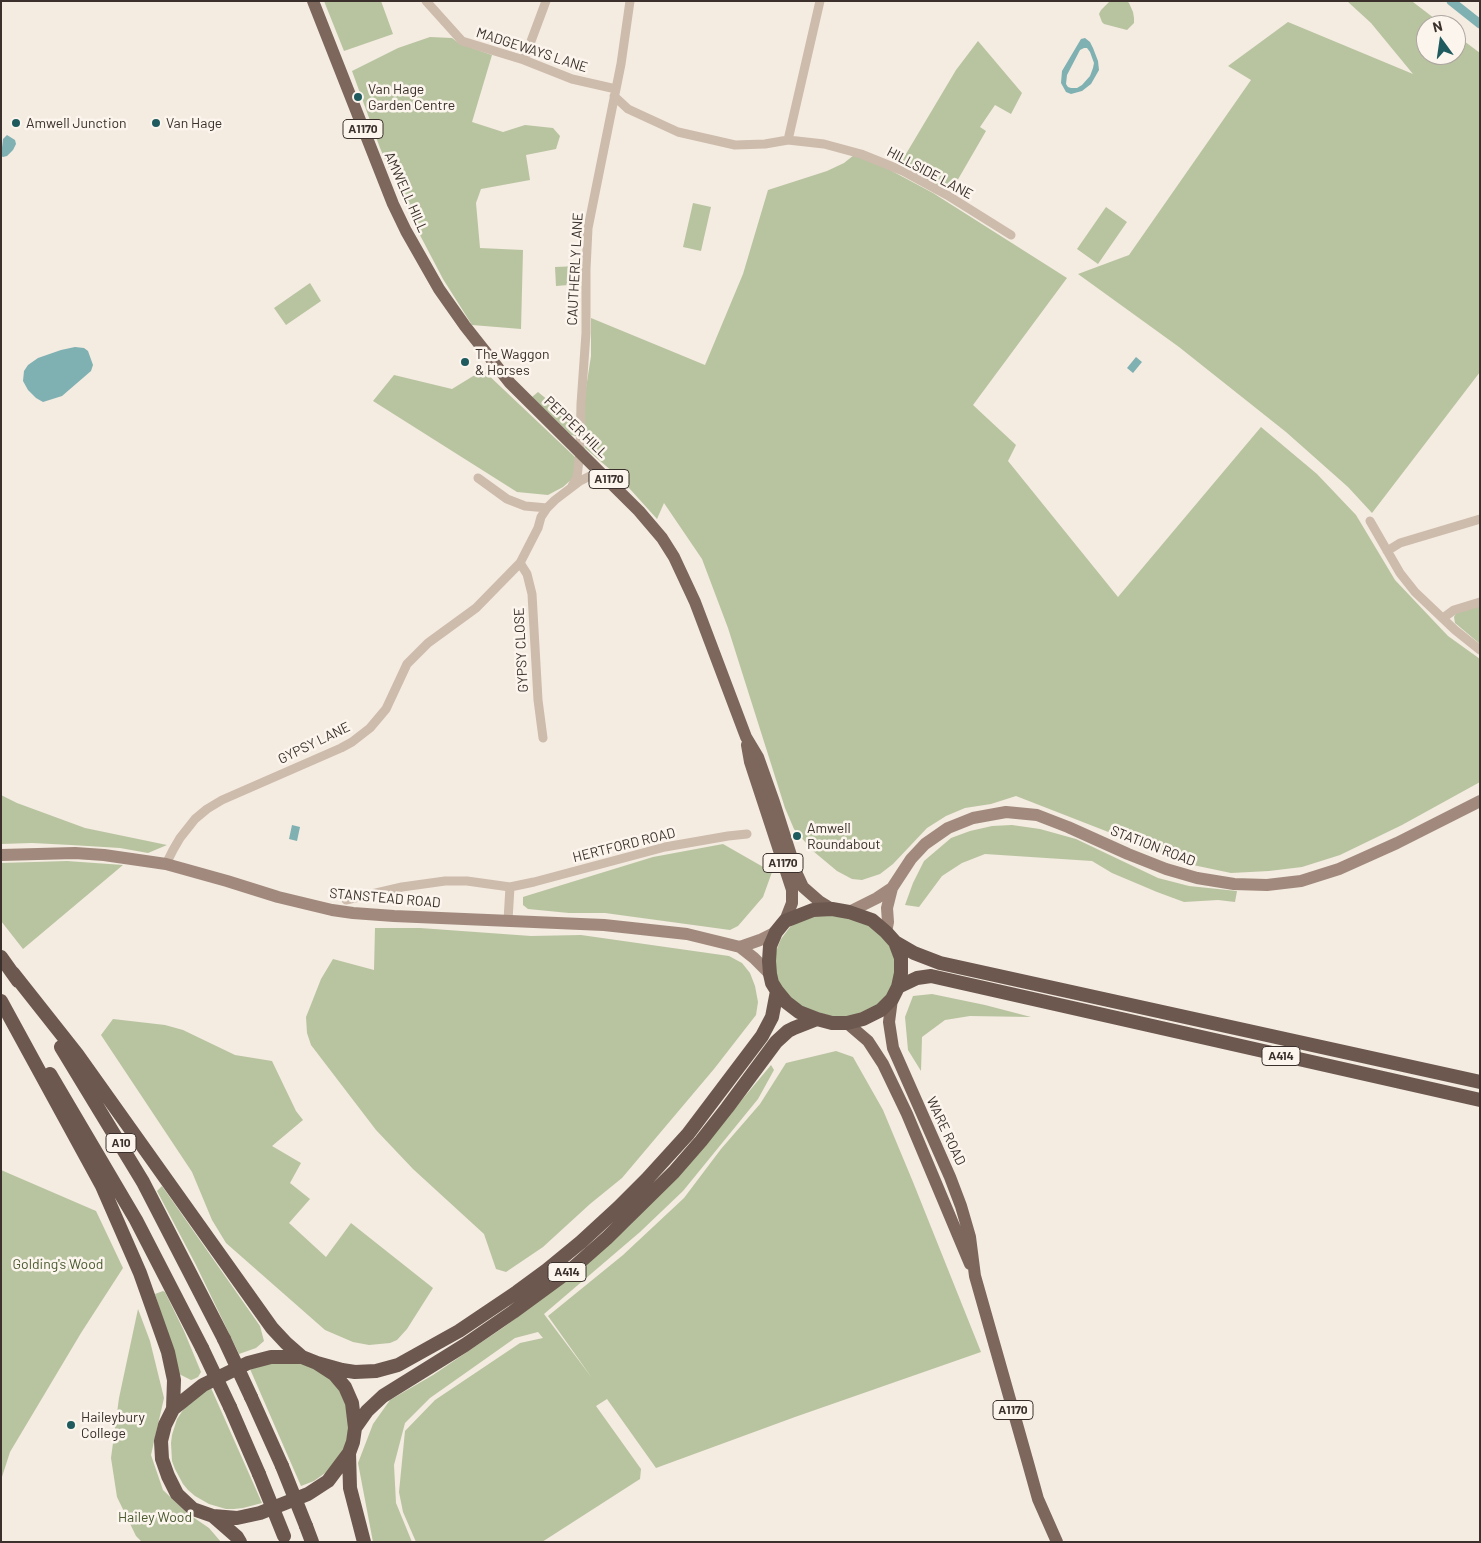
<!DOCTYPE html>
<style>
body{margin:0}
#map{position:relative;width:1481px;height:1543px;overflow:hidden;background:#f4ebe1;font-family:Barlow,sans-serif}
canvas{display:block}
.frame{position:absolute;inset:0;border:2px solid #3b302b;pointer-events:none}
.north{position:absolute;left:1416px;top:15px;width:50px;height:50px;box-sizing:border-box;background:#fbf5ee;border:1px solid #aea6a0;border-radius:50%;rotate:346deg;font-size:14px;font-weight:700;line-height:20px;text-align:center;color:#3b302b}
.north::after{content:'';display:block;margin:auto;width:18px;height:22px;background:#1f5a5e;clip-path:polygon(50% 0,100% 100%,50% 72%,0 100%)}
</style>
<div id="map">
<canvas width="1481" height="1543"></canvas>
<div class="frame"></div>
<div class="north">N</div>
</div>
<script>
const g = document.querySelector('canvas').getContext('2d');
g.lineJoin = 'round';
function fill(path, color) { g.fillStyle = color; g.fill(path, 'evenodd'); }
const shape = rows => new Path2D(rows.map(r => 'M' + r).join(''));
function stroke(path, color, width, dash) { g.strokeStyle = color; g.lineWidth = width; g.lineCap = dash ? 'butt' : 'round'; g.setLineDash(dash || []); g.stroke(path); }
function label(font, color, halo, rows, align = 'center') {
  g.font = font + ' Barlow,sans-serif'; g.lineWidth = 5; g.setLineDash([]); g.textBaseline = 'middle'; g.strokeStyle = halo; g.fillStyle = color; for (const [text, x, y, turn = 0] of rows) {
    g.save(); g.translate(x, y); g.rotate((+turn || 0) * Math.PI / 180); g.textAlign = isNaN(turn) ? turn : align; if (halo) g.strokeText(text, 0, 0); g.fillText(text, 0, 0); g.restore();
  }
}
const green = shape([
 [324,1,381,1,393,34,344,51],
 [1110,1,1127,1,1129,3,1133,12,1134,18,1134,23,1127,30,1104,24,1102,22,1099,14,1101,10],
 [1347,1,1413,2,1443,25,1426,25,1426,55,1456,55,1456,35,1480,53,1480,372,1372,513,1348,487,1286,432,1179,347,1078,274,1129,255,1251,80,1228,66,1288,22,1413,74,1371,23],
 [430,37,452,38,460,44,492,55,472,122,503,132,525,125,553,128,560,136,556,149,526,155,530,180,481,189,476,203,480,248,523,250,521,329,472,325,443,279,411,218,380,148,352,71,398,48],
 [978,41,1022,93,1011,114,995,105,980,127,986,131,953,188,939,188,900,164,956,70],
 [854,155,875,162,933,193,1067,278,973,405,1016,445,1008,461,1118,597,1261,427,1317,474,1356,515,1395,580,1448,636,1480,659,1480,782,1402,825,1340,855,1302,867,1269,871,1231,873,1193,865,1016,796,991,804,965,808,946,816,927,828,893,864,880,874,862,880,852,879,837,871,813,851,794,829,785,808,728,628,702,559,664,503,657,519,620,478,585,448,583,426,584,401,591,356,591,318,705,365,743,274,768,190,827,171,844,163],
 [693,203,711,207,701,251,683,247],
 [1106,207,1127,222,1098,264,1077,249],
 [580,266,581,284,556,286,555,267],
 [310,283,321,301,286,325,274,308],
 [483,370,576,458,573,478,563,487,548,495,517,492,373,401,394,375,452,389],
 [538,392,576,423,576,436,571,435,532,397],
 [1480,605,1480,644,1455,623,1454,617,1456,613],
 [1,795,17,803,85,828,167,845,148,853,120,848,71,845,32,843,1,844],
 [1012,825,1040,829,1076,839,1158,878,1189,886,1237,891,1235,902,1218,900,1184,902,1157,892,1112,873,1092,861,985,854,962,863,942,876,919,907,905,905,913,883,924,861,951,838,970,831,992,826],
 [723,844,772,872,763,897,738,926,730,930,605,913,569,913,528,909,523,905,523,897,526,896,653,857],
 [67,861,123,865,23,949,1,921,1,863],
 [817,915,844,917,869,924,887,940,893,954,895,962,894,978,889,993,879,1006,850,1019,842,1019,802,1008,789,999,776,978,775,954,778,946,781,939,790,927,796,923],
 [375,928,420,928,531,936,581,935,729,956,742,963,750,973,755,986,758,1002,756,1015,714,1069,622,1178,590,1204,543,1247,506,1272,496,1269,484,1234,413,1169,376,1130,311,1045,307,1033,306,1017,310,1007,321,979,333,959,374,970],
 [932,994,985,1005,1031,1017,970,1016,945,1020,922,1037,921,1071,908,1050,905,1017,913,996],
 [113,1019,165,1025,183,1030,235,1055,272,1061,296,1111,303,1120,272,1146,301,1163,290,1183,310,1199,289,1223,326,1257,351,1223,433,1288,407,1329,397,1340,390,1343,369,1345,353,1342,325,1330,226,1243,212,1220,192,1172,101,1035],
 [836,1051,853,1057,883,1110,913,1182,981,1352,795,1417,656,1468,607,1399,596,1406,641,1469,640,1479,542,1542,416,1542,403,1512,399,1492,405,1431,435,1400,520,1343,543,1338,538,1332,515,1338,430,1398,405,1423,394,1465,396,1503,412,1542,373,1542,358,1463,373,1424,390,1400,433,1375,504,1327,576,1273,628,1227,700,1150,771,1065,774,1070,758,1099,683,1191,640,1232,544,1314,592,1378,548,1316,623,1255,684,1198,721,1149,760,1104,786,1063],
 [1,1170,96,1211,123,1268,81,1333,10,1452,1,1480],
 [162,1186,260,1326,264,1341,256,1348,239,1354,196,1265,157,1191],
 [163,1291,165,1292,184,1331,201,1372,198,1377,194,1379,191,1380,179,1374,155,1294],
 [138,1309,150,1341,164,1398,151,1455,163,1490,187,1513,209,1528,221,1542,142,1542,136,1536,117,1497,111,1458,119,1398],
 [305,1363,328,1377,339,1390,346,1406,349,1424,347,1441,344,1450,328,1471,314,1481,301,1486,250,1369,262,1364],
 [211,1388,262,1503,243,1508,234,1509,226,1509,209,1504,195,1496,188,1490,183,1484,175,1469,172,1461,171,1443,172,1435,177,1419,187,1404,200,1393]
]);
const water = shape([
 [1085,38,1090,42,1093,48,1098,61,1099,70,1091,84,1082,91,1071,94,1066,92,1061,83,1062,71,1078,44,1081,39],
 [1084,48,1087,48,1090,52,1094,63,1093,68,1090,76,1082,85,1077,88,1071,88,1068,87,1066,84,1067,75,1080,50],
 [7,135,15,140,16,144,13,150,7,156,3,157,1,156,3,139],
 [75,347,84,348,88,351,93,365,91,371,62,396,43,402,36,398,28,390,23,381,24,371,28,365,38,358,61,350],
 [1136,357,1142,362,1133,373,1127,368],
 [292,825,300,827,297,841,289,839]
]);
const canal = shape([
 [1451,1,1480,24]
]);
const minor = shape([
 [426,1,462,41,524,60,572,79,616,89],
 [524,60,546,1],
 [614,96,628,109,678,132,735,145,765,144,788,140,824,144,861,154,903,171,947,195,1011,235],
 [788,140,820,1],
 [478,478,507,499,525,506,547,508],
 [572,486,577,477,580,452,581,404,586,333,586,269,588,228,621,64,630,1],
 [1370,521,1400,573,1415,592,1455,630,1480,650],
 [1387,551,1400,543,1480,519],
 [520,563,527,574,532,594,538,700,543,738],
 [1443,618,1454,610,1480,602],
 [166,864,173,850,180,838,195,819,207,809,222,800,341,748,352,742,370,728,386,709,407,664,428,643,476,608,520,563,538,528,541,517,547,508,555,500,580,481,600,471],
 [346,900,402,887,445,881,467,881,510,887,534,882,665,847,728,836,747,834],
 [508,920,510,887]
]);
const secondary = shape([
 [1,855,75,853,104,855,166,864,227,881,278,897,332,910,353,913,394,916,604,925,687,934,740,947,754,958,770,974],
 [849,912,877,898,892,888],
 [886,932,888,922,887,908,892,888,911,859,925,844,948,828,973,818,1006,812,1037,815,1068,827,1128,854,1166,869,1197,878,1234,884,1267,885,1301,881,1339,869,1397,843,1480,801],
 [740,947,760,940,776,932]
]);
const primary = shape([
 [313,1,393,204,406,231,439,289,465,326,510,383,639,511,662,538,674,557,695,602,746,737,758,757,774,802,797,874,803,887,819,901,832,909],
 [747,745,750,762,792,890,792,903,785,921],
 [892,999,889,1022,893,1048,950,1177,961,1206,970,1237,975,1276,1028,1463,1038,1499,1057,1542],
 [847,1023,868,1041,883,1064,907,1114,970,1264]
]);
const trunk = shape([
 [832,909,849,912,872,920,886,932,895,942,901,958,901,973,898,987,892,999,881,1010,863,1019,847,1023,832,1023,817,1019,799,1012,786,1002,777,991,772,983,770,974,769,961,770,946,776,932,785,921,813,910,832,909],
 [895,942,914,953,940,963,1480,1082],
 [1,957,18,981],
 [13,973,77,1054,272,1328,286,1343,302,1357],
 [898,987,917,978,931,976,1480,1100],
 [1,1001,102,1186,140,1273,168,1352,174,1380,173,1409],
 [61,1047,143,1182,224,1339],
 [50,1074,136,1220,202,1348],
 [271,1357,302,1357,317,1363,334,1374,345,1387,352,1403,355,1428,353,1442,349,1453,328,1481,308,1494,260,1513,237,1518,213,1516,193,1509,177,1494,168,1476,162,1459,161,1441,165,1425,173,1409,203,1385,248,1363,271,1357],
 [317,1363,342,1370,355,1372,376,1371,398,1365,459,1331,517,1292,547,1270,581,1242,618,1208,647,1179,688,1134,762,1036,772,1017,777,991],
 [251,1397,282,1466],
 [230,1407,259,1474],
 [355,1428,367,1411,383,1396,465,1345,513,1312,573,1268,607,1238,674,1172,701,1141,727,1108,776,1042,788,1031,794,1028,817,1019],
 [349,1453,350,1488,364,1542],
 [213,1516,237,1537,240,1542],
 [306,1526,312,1542]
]);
const trunkBridge = shape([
 [224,1339,251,1397],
 [202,1348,230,1407],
 [282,1466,306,1526],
 [259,1474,284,1536]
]);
const markers = [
 [358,97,5,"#1f5a5e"],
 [16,123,5,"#1f5a5e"],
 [156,123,5,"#1f5a5e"],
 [465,362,5,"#1f5a5e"],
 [797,836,5,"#1f5a5e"],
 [71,1425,5,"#1f5a5e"]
];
const shields = [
 [363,129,40],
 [609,479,40],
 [783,863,40],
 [1281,1056,38],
 [121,1143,30],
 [567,1272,38],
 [1013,1410,40]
];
const shieldNames = [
 ["A1170",363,129],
 ["A1170",609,479],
 ["A1170",783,863],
 ["A414",1281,1056],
 ["A10",121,1143],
 ["A414",567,1272],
 ["A1170",1013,1410]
];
const streetNames = [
 ["MADGEWAYS LANE",532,50,18],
 ["HILLSIDE LANE",930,173,28],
 ["AMWELL HILL",406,192,66],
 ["CAUTHERLY LANE",575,269,-87],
 ["PEPPER HILL",576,427,44],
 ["GYPSY CLOSE",521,650,-93],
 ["GYPSY LANE",314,743,-26],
 ["HERTFORD ROAD",624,845,-14],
 ["STATION ROAD",1153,846,21],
 ["STANSTEAD ROAD",385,898,5],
 ["WARE ROAD",946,1131,65]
];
const poiNames = [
 ["Van Hage",368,89],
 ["Garden Centre",368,105],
 ["Amwell Junction",26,123],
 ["Van Hage",166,123],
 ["The Waggon",475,354],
 ["& Horses",475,370],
 ["Amwell",807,828],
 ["Roundabout",807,844],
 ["Haileybury",81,1417],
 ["College",81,1433]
];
const parkNames = [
 ["Golding's Wood",58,1264],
 ["Hailey Wood",155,1517]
];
fill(green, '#b8c4a0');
fill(water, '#7fb0b2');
stroke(canal, '#7fb0b2', 9);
stroke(minor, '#cdbbac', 9);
stroke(secondary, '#a18a7d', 12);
stroke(primary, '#7d675c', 12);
stroke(trunk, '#6c584f', 14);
stroke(trunkBridge, '#6c584f', 14);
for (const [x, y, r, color] of markers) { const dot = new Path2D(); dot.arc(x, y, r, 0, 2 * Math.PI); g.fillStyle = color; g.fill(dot); stroke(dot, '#fbf5ee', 2); }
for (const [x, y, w] of shields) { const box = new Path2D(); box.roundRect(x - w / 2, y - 9.5, w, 19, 4); g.fillStyle = '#fbf5ee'; g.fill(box); stroke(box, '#3b302b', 1); }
label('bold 12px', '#3b302b', null, shieldNames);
label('14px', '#3b302b', '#fbf5ee', streetNames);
label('14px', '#3b302b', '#fbf5ee', poiNames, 'left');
label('14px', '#4a5a2e', '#fbf5ee', parkNames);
</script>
